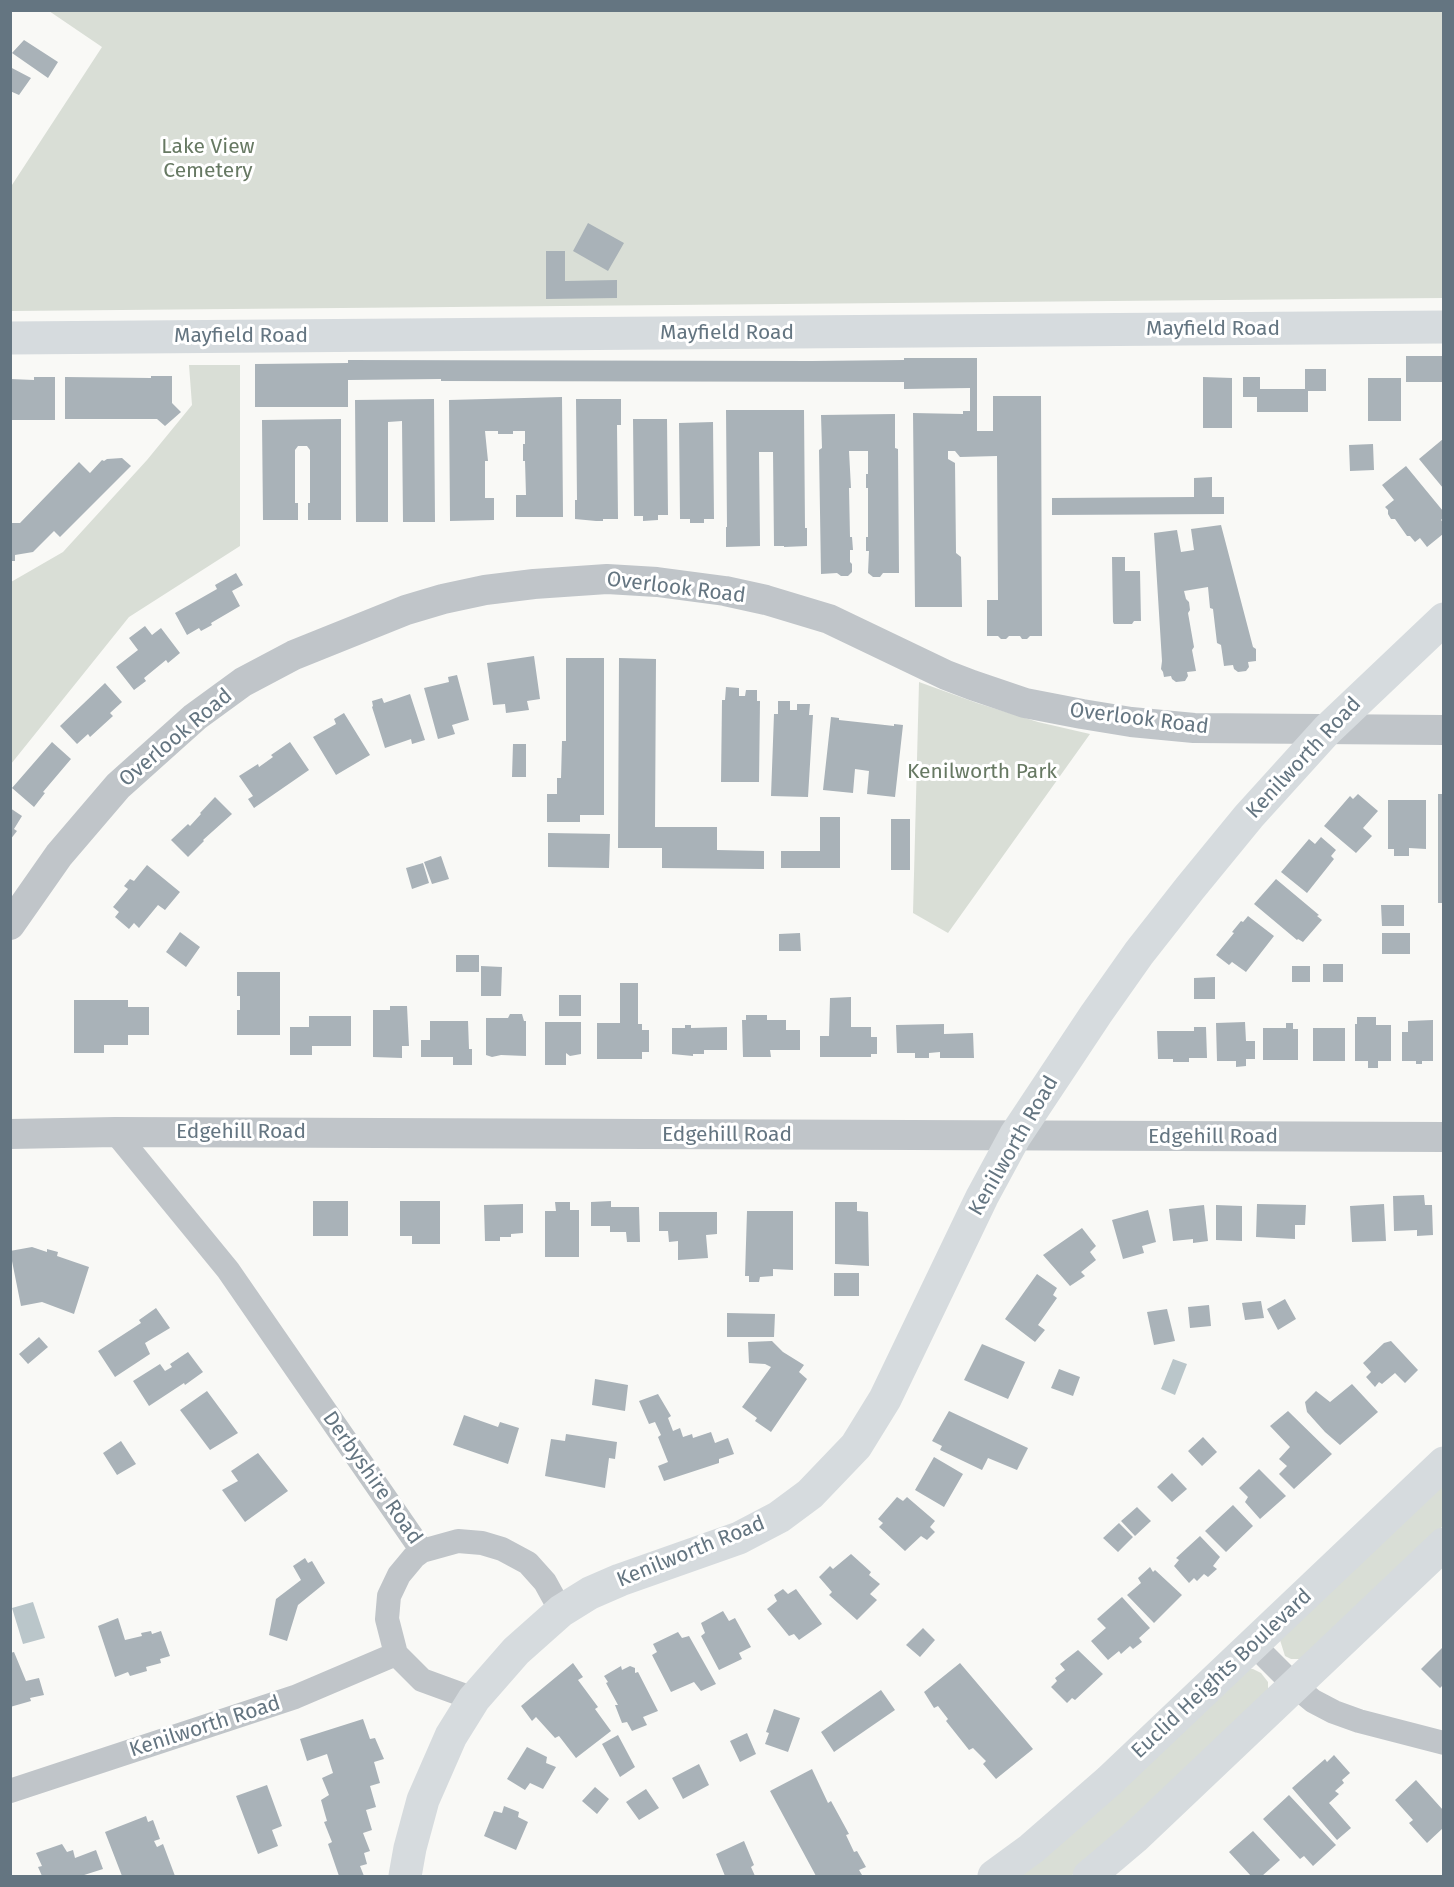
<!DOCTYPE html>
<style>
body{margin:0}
#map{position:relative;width:1454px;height:1887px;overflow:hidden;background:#f9f9f6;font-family:"Fira Sans",sans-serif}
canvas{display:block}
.frame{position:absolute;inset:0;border:12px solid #647581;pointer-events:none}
</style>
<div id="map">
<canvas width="1454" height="1887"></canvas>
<div class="frame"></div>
</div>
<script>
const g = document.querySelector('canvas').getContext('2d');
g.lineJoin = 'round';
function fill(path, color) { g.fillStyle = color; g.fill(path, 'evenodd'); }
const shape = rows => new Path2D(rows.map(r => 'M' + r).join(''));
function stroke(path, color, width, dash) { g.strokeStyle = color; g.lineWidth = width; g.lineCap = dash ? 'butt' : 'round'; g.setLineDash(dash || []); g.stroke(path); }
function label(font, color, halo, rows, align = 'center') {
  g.font = font + ' "Fira Sans",sans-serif'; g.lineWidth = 6; g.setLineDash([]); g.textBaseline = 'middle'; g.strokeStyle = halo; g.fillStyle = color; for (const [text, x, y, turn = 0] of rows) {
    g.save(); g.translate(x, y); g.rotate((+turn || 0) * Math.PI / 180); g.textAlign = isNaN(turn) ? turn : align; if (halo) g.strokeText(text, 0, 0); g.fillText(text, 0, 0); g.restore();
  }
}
const green = shape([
 [49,11,1443,11,1443,298,11,311,10,188,102,47],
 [189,365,240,365,240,546,129,617,11,764,11,582,63,552,147,460,192,405],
 [919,682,977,703,1038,722,1090,734,948,933,913,913],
 [1443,1476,1443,1526,1303,1659,1291,1659,1285,1656,1280,1640],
 [1243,1669,1253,1669,1261,1673,1268,1682,1268,1694,1122,1834,1071,1876,1010,1876]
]);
const water = shape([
 [1173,1359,1187,1364,1175,1395,1161,1389],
 [33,1602,45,1638,23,1644,12,1608]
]);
const building = shape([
 [24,40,58,62,48,78,12,53],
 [10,67,31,78,19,95,10,91],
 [588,223,624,243,608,271,573,251],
 [546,251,565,251,565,281,617,280,617,298,546,299],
 [1406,356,1443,356,1443,382,1406,382],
 [904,358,977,358,977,431,993,431,993,396,1041,396,1042,636,1030,636,1027,639,1022,639,1020,636,1009,636,1006,639,1001,639,998,636,987,636,987,600,998,600,997,456,960,457,955,451,948,451,948,459,955,463,956,553,961,557,962,607,915,607,913,413,963,414,963,411,970,411,970,388,904,389,904,382,441,381,441,379,348,380,348,407,255,407,255,364,348,363,348,360,812,361,904,360],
 [1305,369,1326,369,1326,391,1308,391,1308,412,1257,412,1257,397,1243,397,1243,377,1260,377,1260,389,1305,389],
 [151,376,172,376,172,403,181,412,165,426,157,419,65,419,65,377,151,378],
 [34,377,55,377,55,420,10,420,10,379,34,380],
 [1203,377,1232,378,1232,428,1203,428],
 [1368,378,1401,378,1401,421,1368,421],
 [562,397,563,517,516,517,516,495,526,495,525,461,523,461,523,444,525,444,525,431,513,431,513,434,498,434,498,431,485,431,488,461,485,461,485,498,494,498,494,520,450,521,449,400],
 [434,399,435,522,403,522,402,421,388,422,388,522,356,522,355,400],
 [576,399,621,399,621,425,617,425,618,519,603,519,603,521,596,521,575,519,575,500,577,500],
 [726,410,804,410,805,528,807,528,807,546,784,547,784,546,774,546,773,452,759,452,760,546,726,547,726,527,727,527],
 [895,414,895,448,898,449,899,573,883,573,880,577,873,577,868,573,869,551,866,551,866,537,868,537,868,488,866,488,866,474,868,474,868,451,849,451,851,488,849,488,850,537,852,537,853,550,850,550,850,562,852,564,852,572,848,576,841,576,837,573,821,574,819,450,822,448,821,415],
 [341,419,341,520,308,520,308,503,310,503,310,450,307,446,298,446,295,450,295,503,298,503,298,520,263,520,262,420],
 [633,419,667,419,668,515,658,515,658,520,643,521,643,516,634,516],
 [713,422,714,519,704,519,704,523,690,523,690,519,680,519,679,423],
 [1443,439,1443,488,1419,459],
 [1373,444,1374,470,1350,471,1349,445],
 [122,458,131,466,60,537,54,531,33,552,15,555,15,561,10,561,10,523,20,523,79,462,90,473,102,460,104,461,107,459],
 [1406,466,1443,511,1443,518,1441,520,1443,522,1443,534,1427,547,1420,538,1415,542,1410,536,1407,536,1395,519,1391,519,1388,514,1388,510,1385,507,1394,500,1382,485],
 [1212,477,1212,497,1224,497,1224,514,1052,515,1052,498,1194,497,1194,478],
 [1221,525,1253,647,1256,649,1256,661,1248,662,1249,667,1246,671,1238,672,1234,669,1233,665,1224,666,1221,645,1217,643,1213,609,1210,608,1208,587,1184,591,1186,599,1189,602,1190,610,1188,613,1194,647,1192,650,1196,671,1187,672,1188,676,1185,681,1176,682,1172,679,1171,676,1164,677,1163,672,1161,669,1162,661,1154,533,1177,530,1181,552,1194,550,1191,529],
 [1112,557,1125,557,1125,571,1140,571,1141,621,1134,621,1132,624,1114,624,1113,622],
 [236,573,243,585,232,591,240,606,211,623,212,625,201,631,199,628,187,635,175,613,217,589,215,585],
 [145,626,152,635,161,628,180,653,168,663,166,660,144,678,146,681,134,690,116,667,138,650,129,638],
 [534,656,540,699,527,701,529,710,506,713,505,704,493,705,487,663],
 [566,658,604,658,604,815,580,815,580,822,547,822,547,794,557,794,557,778,561,778,562,741,566,741],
 [619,658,656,659,655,827,717,827,717,850,764,851,764,869,662,868,662,848,618,848],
 [457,675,469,720,452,725,455,734,438,739,424,688,449,682,448,677],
 [105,683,122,702,110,713,113,716,90,737,88,734,77,744,60,726],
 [726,687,739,688,739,696,745,696,746,690,757,690,757,701,760,701,759,782,721,782,722,700,725,700],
 [410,694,425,740,412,744,411,739,385,748,372,707,373,706,372,701,382,698,384,703],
 [778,701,790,701,790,710,797,710,797,704,810,704,809,715,813,715,808,797,771,796,774,714,778,714],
 [344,713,370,755,336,775,313,737,336,724,334,719],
 [831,717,839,718,839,720,894,726,894,724,903,725,895,797,867,794,869,771,855,769,853,793,823,790],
 [52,742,71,759,43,792,45,793,34,807,12,788],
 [290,742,309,770,254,808,248,799,253,796,239,776,258,764,259,767,273,757,271,755],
 [513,744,526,744,526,777,512,777],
 [1358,794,1378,811,1363,828,1372,836,1356,853,1324,826,1350,796,1353,799],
 [1438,794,1443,794,1443,903,1438,903],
 [215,797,232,814,203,840,204,841,188,857,171,840,188,824,190,826,201,814,200,813],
 [1388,800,1426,800,1426,849,1409,848,1409,856,1394,856,1394,849,1388,849],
 [10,808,22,816,14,829,17,831,10,840],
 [820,817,840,817,840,868,781,868,781,851,820,851],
 [891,819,910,819,910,870,891,870],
 [548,833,610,834,609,868,548,867],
 [1321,837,1336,850,1331,856,1334,859,1307,893,1281,872,1309,839,1315,844],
 [441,856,449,879,432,884,424,862],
 [423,863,429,883,412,889,406,868],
 [147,865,180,892,165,910,158,905,139,928,134,923,129,929,115,917,119,912,113,907,128,889,124,886,130,879,134,881],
 [1276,879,1319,915,1317,916,1322,920,1303,942,1298,939,1297,940,1254,904],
 [1381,905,1404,905,1404,926,1382,926],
 [1248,916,1274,936,1246,972,1232,962,1229,965,1216,955,1234,933,1232,932,1241,921,1243,922],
 [180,932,200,947,186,967,166,952],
 [800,933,801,951,779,951,779,934],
 [1382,933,1410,933,1410,954,1382,954],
 [456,955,479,955,479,972,456,972],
 [1323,964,1343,964,1343,982,1323,982],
 [481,966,502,967,501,996,481,996],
 [1292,966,1310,966,1310,982,1292,982],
 [237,972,280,972,280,1035,237,1035,237,1010,240,1010,240,996,237,996],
 [1215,977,1215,999,1194,999,1194,978],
 [620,983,638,983,638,1024,642,1024,642,1030,649,1030,649,1052,642,1052,642,1059,597,1059,597,1023,620,1023],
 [559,995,581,995,581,1016,559,1016],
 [851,997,851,1027,871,1027,871,1037,877,1037,877,1054,871,1054,871,1057,820,1057,820,1036,829,1036,830,998],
 [74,1000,128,1000,128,1007,149,1007,149,1035,128,1035,128,1045,104,1045,104,1053,74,1053],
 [390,1006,407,1006,409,1046,402,1046,402,1058,373,1057,373,1010,390,1010],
 [510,1014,522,1014,524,1021,526,1021,526,1056,501,1055,492,1057,486,1055,486,1018,508,1018],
 [746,1015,767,1015,767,1020,786,1020,786,1030,800,1030,800,1050,770,1050,771,1057,743,1057,742,1020,746,1020],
 [309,1016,351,1016,351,1046,312,1046,312,1055,290,1055,290,1027,309,1027],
 [1357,1017,1376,1017,1376,1025,1391,1025,1391,1061,1378,1061,1378,1068,1368,1068,1368,1061,1355,1061,1355,1024,1357,1024],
 [1433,1020,1433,1061,1422,1061,1422,1064,1416,1064,1416,1061,1402,1061,1402,1032,1408,1032,1408,1021],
 [430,1021,468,1021,469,1049,472,1049,472,1065,453,1065,453,1057,421,1057,421,1040,430,1040],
 [545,1022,581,1022,581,1054,570,1056,566,1053,566,1065,545,1065],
 [1245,1022,1246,1041,1255,1041,1255,1059,1246,1059,1246,1066,1236,1067,1236,1061,1217,1061,1216,1023],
 [1286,1023,1293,1023,1293,1029,1298,1029,1298,1060,1263,1060,1263,1028,1286,1028],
 [944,1024,944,1034,973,1033,974,1058,940,1058,940,1052,929,1053,929,1058,915,1058,915,1053,897,1053,896,1025],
 [685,1025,691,1025,691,1028,727,1027,727,1050,704,1050,704,1054,693,1054,693,1056,672,1054,672,1028,685,1028],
 [1194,1027,1206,1027,1207,1058,1189,1058,1189,1062,1173,1062,1173,1059,1158,1059,1157,1031,1194,1031],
 [1313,1028,1345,1028,1345,1061,1313,1061],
 [1424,1195,1425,1205,1432,1205,1433,1235,1417,1236,1417,1230,1394,1231,1393,1196],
 [313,1201,348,1201,348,1236,313,1236],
 [400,1201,440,1201,440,1244,412,1244,412,1236,400,1236],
 [611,1201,611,1207,639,1207,640,1242,627,1242,626,1232,610,1232,610,1226,591,1226,591,1202],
 [555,1202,570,1202,570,1210,579,1210,579,1257,545,1257,545,1211,556,1211],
 [835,1202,857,1202,857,1211,868,1212,869,1266,835,1264],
 [523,1204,523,1233,511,1234,511,1237,500,1237,500,1241,485,1241,484,1205],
 [1257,1204,1306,1205,1305,1225,1295,1225,1295,1239,1256,1237],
 [1384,1204,1386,1241,1352,1242,1350,1206],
 [1204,1205,1208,1241,1193,1243,1193,1239,1173,1241,1169,1209],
 [1216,1205,1242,1206,1242,1241,1216,1240],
 [1148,1210,1156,1242,1142,1246,1144,1253,1123,1259,1112,1220],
 [747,1211,793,1211,793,1270,773,1269,773,1276,760,1277,759,1282,749,1282,749,1276,745,1276],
 [659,1212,717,1212,717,1234,706,1235,708,1258,678,1260,678,1241,669,1242,668,1231,659,1231],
 [1082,1228,1096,1246,1090,1252,1096,1260,1081,1272,1085,1276,1070,1286,1043,1255],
 [32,1247,47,1252,47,1249,58,1252,57,1256,89,1267,74,1314,42,1302,21,1306,10,1251],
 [834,1273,859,1273,859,1296,834,1296],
 [1037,1274,1057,1288,1053,1295,1057,1298,1038,1325,1045,1330,1035,1342,1005,1319],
 [1285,1299,1296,1319,1278,1330,1267,1309],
 [1261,1301,1264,1318,1245,1320,1242,1303],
 [1209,1305,1211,1326,1190,1328,1188,1307],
 [156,1308,170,1328,145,1343,150,1354,115,1377,98,1351,141,1323,139,1320],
 [1167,1309,1175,1341,1154,1345,1147,1312],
 [727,1313,775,1314,774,1337,727,1337],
 [39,1337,48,1347,28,1364,19,1354],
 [772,1341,783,1352,804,1365,799,1372,807,1379,771,1432,755,1421,757,1418,742,1407,771,1367,765,1364,749,1363,748,1342],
 [1391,1341,1418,1370,1405,1383,1395,1373,1382,1384,1379,1382,1375,1387,1366,1377,1371,1372,1363,1363,1384,1343],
 [982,1344,1025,1362,1008,1399,964,1380],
 [188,1352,203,1372,185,1385,184,1383,149,1406,133,1381,160,1364,165,1371,172,1367,170,1364],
 [1059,1369,1080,1377,1073,1396,1051,1388],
 [595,1379,628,1385,625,1411,592,1405],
 [1352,1384,1378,1412,1340,1445,1325,1432,1307,1412,1305,1402,1316,1391,1330,1402],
 [207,1391,238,1433,210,1450,180,1410],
 [658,1394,671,1416,668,1418,673,1431,680,1428,683,1437,692,1434,693,1438,711,1432,715,1443,728,1438,734,1454,719,1459,719,1463,664,1481,658,1466,668,1462,658,1437,661,1435,655,1422,649,1424,639,1401],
 [949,1411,1028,1448,1017,1470,988,1458,982,1470,940,1450,942,1446,932,1441],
 [1288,1411,1332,1454,1294,1489,1279,1474,1287,1466,1279,1459,1290,1447,1270,1426],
 [464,1415,498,1427,500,1422,519,1428,508,1464,453,1445],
 [566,1434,617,1442,615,1459,609,1458,605,1488,545,1476,551,1439,565,1441],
 [1203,1437,1217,1452,1202,1466,1188,1451],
 [121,1441,136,1464,117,1475,103,1453],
 [258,1453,288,1491,245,1522,222,1490,238,1481,231,1471],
 [934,1457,963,1474,944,1507,915,1490],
 [1259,1469,1286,1496,1260,1519,1245,1502,1248,1497,1239,1488],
 [1172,1473,1187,1489,1172,1502,1157,1487],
 [897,1497,903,1501,907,1497,935,1521,930,1527,935,1532,927,1540,921,1536,905,1551,879,1527,883,1523,878,1519],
 [1233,1505,1253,1526,1226,1552,1205,1531],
 [1137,1507,1151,1521,1135,1536,1121,1521],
 [1119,1523,1133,1537,1118,1552,1103,1538],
 [1200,1536,1220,1557,1213,1566,1217,1569,1208,1577,1204,1574,1197,1581,1194,1578,1189,1583,1174,1566,1179,1560,1176,1558],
 [851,1554,871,1572,869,1575,880,1584,870,1594,877,1600,857,1620,829,1595,832,1592,819,1577,830,1566,833,1569],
 [305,1558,308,1563,312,1561,325,1583,298,1605,287,1641,269,1635,276,1599,301,1580,293,1566],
 [1150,1567,1153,1572,1155,1570,1182,1595,1154,1623,1127,1595,1141,1583,1138,1578],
 [783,1589,788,1594,796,1589,822,1624,799,1640,794,1634,789,1636,767,1609,777,1601,774,1595],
 [1122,1597,1150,1628,1139,1638,1142,1642,1133,1649,1130,1646,1121,1654,1119,1651,1108,1660,1091,1641,1106,1628,1097,1619],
 [723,1611,729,1621,735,1618,751,1647,739,1653,742,1659,719,1670,701,1636,705,1633,701,1623],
 [118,1618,125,1640,142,1636,141,1633,151,1631,152,1634,161,1631,170,1656,160,1659,161,1663,146,1667,147,1671,130,1676,128,1672,115,1677,98,1626],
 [923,1628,935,1640,920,1657,906,1645],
 [678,1632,682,1638,689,1636,716,1684,701,1691,694,1682,671,1692,652,1655,657,1652,653,1644],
 [1443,1647,1443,1685,1440,1688,1421,1669],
 [1078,1650,1103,1674,1075,1700,1072,1698,1067,1703,1051,1687,1057,1681,1055,1678,1065,1670,1060,1664],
 [14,1652,26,1681,39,1678,44,1695,30,1698,31,1701,10,1707,10,1653],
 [573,1663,583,1677,578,1680,598,1707,595,1709,611,1731,576,1758,559,1736,555,1738,536,1717,532,1721,521,1706],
 [960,1663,1033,1749,996,1779,983,1764,986,1761,973,1748,969,1750,946,1721,948,1719,938,1706,934,1708,924,1692],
 [621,1666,622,1670,630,1666,635,1668,635,1673,638,1672,658,1711,643,1717,647,1725,632,1731,627,1722,622,1723,615,1705,618,1705,606,1683,608,1682,604,1676],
 [881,1690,895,1710,834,1752,821,1732],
 [774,1709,800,1718,788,1752,765,1744,769,1733,766,1732],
 [363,1719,370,1739,375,1738,384,1759,374,1762,380,1783,370,1786,376,1807,366,1810,372,1830,363,1833,370,1851,364,1853,367,1864,360,1866,364,1876,339,1876,328,1844,332,1842,324,1822,327,1821,321,1800,329,1795,322,1778,333,1773,327,1754,307,1761,300,1739],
 [747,1733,756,1754,740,1762,730,1741],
 [618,1735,635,1767,620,1777,602,1744],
 [527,1747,547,1757,546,1763,556,1767,543,1789,530,1783,525,1790,507,1779],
 [1334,1755,1350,1773,1342,1780,1344,1783,1335,1791,1339,1794,1329,1803,1351,1828,1337,1840,1292,1788,1325,1759,1327,1762],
 [699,1764,709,1785,683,1799,672,1778],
 [812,1769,828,1803,831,1801,849,1834,846,1835,854,1852,857,1851,866,1867,859,1870,862,1875,860,1876,816,1876,770,1791],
 [1416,1780,1443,1810,1443,1828,1427,1843,1409,1823,1413,1820,1395,1800],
 [267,1785,282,1826,272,1830,278,1846,258,1854,236,1796],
 [595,1787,609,1799,597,1814,582,1801],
 [646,1789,659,1808,639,1820,626,1802],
 [1289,1795,1336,1845,1313,1866,1304,1856,1300,1859,1263,1819],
 [504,1806,519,1812,518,1817,528,1822,516,1850,484,1836,494,1811,502,1813],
 [146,1816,148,1822,153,1820,160,1839,154,1841,157,1847,163,1844,175,1876,122,1876,105,1832],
 [1253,1831,1280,1860,1262,1876,1251,1876,1229,1852],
 [744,1841,754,1865,751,1867,755,1876,725,1876,716,1854],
 [62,1844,67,1852,73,1850,75,1858,96,1850,103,1869,81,1876,42,1876,38,1867,42,1866,36,1853]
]);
const minor = shape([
 [115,1132,228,1270,422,1551],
 [1254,1645,1295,1686,1313,1701,1334,1712,1359,1721,1444,1743],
 [474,1699,422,1680,396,1654,387,1619,389,1596,399,1575,414,1557,422,1551,458,1541,482,1543,502,1549,528,1563,545,1582,561,1611],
 [10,1791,295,1697,396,1654]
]);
const tertiary = shape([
 [10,925,59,855,118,786,195,717,243,682,294,655,406,610,443,599,485,590,534,584,607,579,657,582,725,591,766,600,829,619,946,675,972,685,1025,703,1082,714,1131,722,1194,728,1444,730],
 [10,1134,115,1132,1444,1137]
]);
const secondary = shape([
 [405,1876,410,1848,423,1800,451,1736,474,1699,516,1651,561,1611,590,1593,620,1580,739,1538,779,1517,810,1494,856,1446,885,1399,982,1197,1015,1136,1096,1014,1139,953,1190,888,1249,816,1327,730,1444,619],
 [994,1876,1031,1849,1109,1781,1444,1463],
 [1089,1876,1134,1838,1444,1544]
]);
const primary = shape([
 [10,338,1444,327]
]);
const parkNames = [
 ["Lake View",208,147],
 ["Cemetery",208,171],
 ["Kenilworth Park",982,772]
];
const streetNames = [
 ["Mayfield Road",1213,329],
 ["Mayfield Road",727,333],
 ["Mayfield Road",241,336],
 ["Overlook Road",676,588,7],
 ["Overlook Road",1139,719,7],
 ["Overlook Road",176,738,-40],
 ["Kenilworth Road",1304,758,-47],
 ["Edgehill Road",241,1132],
 ["Edgehill Road",727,1135],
 ["Edgehill Road",1213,1137],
 ["Kenilworth Road",1014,1146,-60],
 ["Derbyshire Road",372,1478,55],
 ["Kenilworth Road",691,1552,-22],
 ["Euclid Heights Boulevard",1222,1674,-43],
 ["Kenilworth Road",205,1727,-18]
];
fill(green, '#d9ded6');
fill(water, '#bac6ca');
fill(building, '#a9b2b8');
stroke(minor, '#c0c5c9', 24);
stroke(tertiary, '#c0c5c9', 30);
stroke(secondary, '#d6dbde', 33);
stroke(primary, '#d6dbde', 33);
label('21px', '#677963', '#fff', parkNames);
label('21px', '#647581', '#fff', streetNames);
</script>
